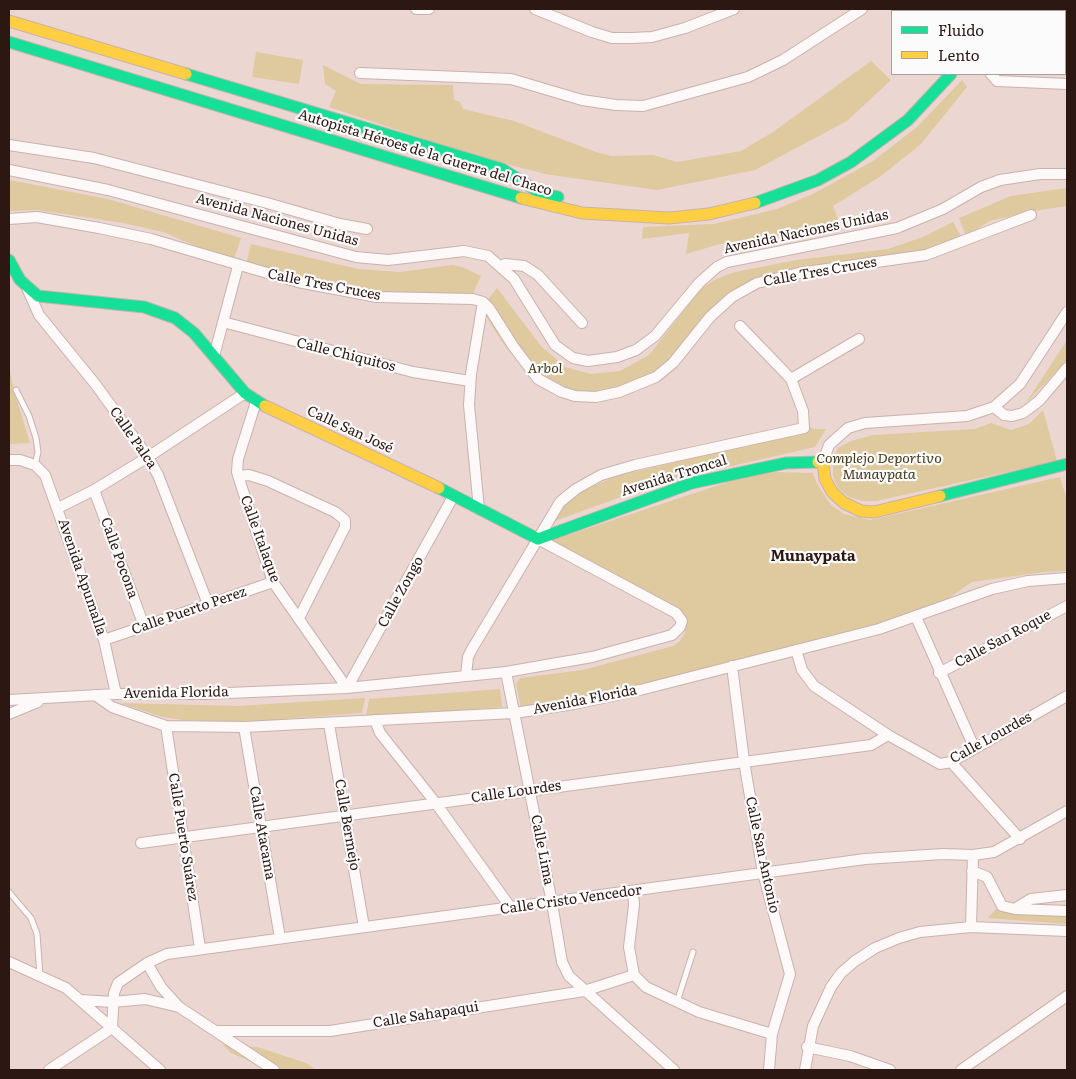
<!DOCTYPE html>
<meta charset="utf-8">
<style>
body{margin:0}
#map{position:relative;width:1076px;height:1079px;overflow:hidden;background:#ecd6d2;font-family:Literata,serif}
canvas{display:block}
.frame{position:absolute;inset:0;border:10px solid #2d1712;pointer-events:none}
.legend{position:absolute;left:891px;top:10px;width:175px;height:65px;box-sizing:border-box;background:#fbfbfb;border:1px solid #a9a09e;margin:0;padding:6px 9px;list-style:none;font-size:15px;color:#2d1712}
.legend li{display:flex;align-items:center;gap:10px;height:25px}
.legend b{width:25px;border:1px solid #a9a09e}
</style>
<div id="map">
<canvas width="1076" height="1079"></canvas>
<div class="frame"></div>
<ul class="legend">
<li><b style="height:6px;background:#16e098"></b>Fluido</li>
<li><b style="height:6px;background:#ffcf43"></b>Lento</li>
</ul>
</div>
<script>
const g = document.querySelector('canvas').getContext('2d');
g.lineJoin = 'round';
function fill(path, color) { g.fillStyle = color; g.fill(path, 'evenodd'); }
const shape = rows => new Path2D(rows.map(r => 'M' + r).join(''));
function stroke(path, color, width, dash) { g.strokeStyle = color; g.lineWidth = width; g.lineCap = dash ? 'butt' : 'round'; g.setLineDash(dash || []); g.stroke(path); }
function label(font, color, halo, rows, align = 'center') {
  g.font = font + ' Literata,serif'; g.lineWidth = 4.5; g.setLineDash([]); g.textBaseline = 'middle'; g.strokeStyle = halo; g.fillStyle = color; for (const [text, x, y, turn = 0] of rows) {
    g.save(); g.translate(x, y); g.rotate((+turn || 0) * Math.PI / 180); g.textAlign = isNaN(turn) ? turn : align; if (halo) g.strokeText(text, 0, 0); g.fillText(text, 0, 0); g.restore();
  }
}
const green = shape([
 [256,52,303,60,299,84,252,77],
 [871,61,891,80,847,121,755,170,657,190,545,174,475,156,329,107,336,91,325,84,323,65,361,84,453,85,454,100,460,102,463,109,514,121,596,152,611,156,653,155,677,162,741,151,773,132],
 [962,80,967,87,921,144,881,176,833,206,839,222,787,235,720,244,686,254,689,233,642,239,643,227,714,224,777,209,813,194,873,161,917,127],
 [9,180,108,199,241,238,233,262,163,232,123,223,38,210,9,211],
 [1067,188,1067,206,1033,211,990,221,966,236,959,218,1011,196],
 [953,222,964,242,896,263,800,276,757,285,727,299,657,378,587,401,534,380,505,346,485,315,486,302,497,288,541,346,565,367,591,374,620,371,649,355,701,289,716,279,735,272,797,260,888,249,923,237],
 [251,244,358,269,400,272,453,265,465,268,481,276,470,300,375,294,245,269],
 [1067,340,1067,360,1026,403],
 [9,367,15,394,30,443,9,444],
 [1043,410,1057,461,876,501,862,501,849,497,838,488,833,476,833,460,838,448,851,441,873,435,975,429,991,423,1011,430,1029,424],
 [808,426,814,429,826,429,815,447,662,482,552,522,564,500,613,477,798,432],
 [775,472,813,473,817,484,831,505,844,514,870,520,1060,477,1067,500,1067,571,1044,572,972,582,937,606,845,636,605,693,521,708,516,684,520,678,583,670,673,646,680,641,685,633,685,624,545,537,571,534,734,480],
 [500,689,502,707,366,717,369,699],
 [365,698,362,713,246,722,183,720,163,717,120,703,238,706],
 [1067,908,1067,924,988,918,996,909],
 [223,1045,257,1047,306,1063,316,1070,270,1070,231,1053]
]);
const lane = shape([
 [16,390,29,416,36,438,38,452,35,465],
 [9,892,31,918,37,934,40,976],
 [677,1002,693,952]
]);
const street = shape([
 [416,9,429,9],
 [535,9,592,32,612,38,633,38,652,37,685,28,734,9],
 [1065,48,1067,47],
 [360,73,511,79,582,100,616,105,643,106,748,77,783,60,862,9],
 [991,74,997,81,1067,84],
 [9,145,94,158,267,203,340,224,367,229],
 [9,170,108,190,356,257,388,260,464,251,488,256,514,279,555,345,573,358,588,361,617,357,636,350,655,336,699,283,717,267,727,262,897,228,943,209,981,187,1000,180,1040,174,1067,174],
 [9,219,37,217,99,228,151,239,298,282,377,297,473,299,483,302,489,308,513,346,538,379,562,392,575,396,596,397,619,392,656,377,673,363,710,317,732,297,757,283,799,273,926,255,1031,215],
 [501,266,505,264,524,266,538,275,582,323],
 [27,288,39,315,96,385,148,457,158,475,208,604],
 [223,322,413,372,470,381],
 [214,356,238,266],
 [791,379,859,339],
 [256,402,238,459,237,472,241,485,273,582,347,688,454,495],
 [994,407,1004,415,1012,416,1023,413,1039,401,1067,368],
 [9,460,20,460,35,465,45,475,104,640,116,694],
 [823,462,829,445,848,428,865,423,967,416,994,407,1020,384,1067,312],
 [238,476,249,475,268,481,335,512,345,520,345,527,299,618],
 [94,490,144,626],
 [58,508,94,490,148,457,245,393],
 [479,509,469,405,471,374,483,302],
 [916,617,974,747],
 [104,640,273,582],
 [796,650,802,670,814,686,888,735,940,764,951,762,1067,696],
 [732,666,744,761,763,873,790,974,772,1034,769,1070],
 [506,672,552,903,562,962,569,976,674,1070],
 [939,673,1067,606],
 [466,675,468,657,472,649,560,502,576,489,601,475,635,465,804,428,803,411,791,379,740,326],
 [95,695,112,707,166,726,244,727,514,713,574,704,640,690,879,629,992,589,1028,581,1067,578],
 [9,700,116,694,205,694,347,688,506,672,592,657,672,635,680,627,682,621,676,613,538,539],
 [9,714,38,702],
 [375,720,380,733,435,802,511,908],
 [329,724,364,927],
 [166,726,200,948],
 [244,727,280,938],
 [951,762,1020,839],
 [141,843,871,745,888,735],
 [972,871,987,877,1002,906,1015,909,1067,911],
 [633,892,634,905,629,947,634,975,646,987,699,1012,772,1034],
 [1016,908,1031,899,1067,895],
 [971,927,973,855],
 [9,962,66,988,160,1070],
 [147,963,161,987,179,1007],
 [81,1000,113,1002,145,999,179,1007,274,1070],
 [112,1028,114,993,118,983,147,963,167,954,865,859,943,854,973,855,994,852,1067,811],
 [215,1031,330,1031,584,991,634,975],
 [807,1047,850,1056,890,1070],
 [49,1070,112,1028],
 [805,1070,813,1026,831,987,841,973,855,961,875,948,899,938,920,932,971,927,1067,931],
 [961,1070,1067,996]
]);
const fast = shape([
 [994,11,995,9],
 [9,42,521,198],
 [186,74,502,169,542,194,558,197],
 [755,203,818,180,851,162,908,120,951,74],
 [9,260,20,280,38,296,144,307,175,318,194,333,245,393,265,406],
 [439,488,538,539,692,483,786,463,818,462],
 [940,496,1067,464]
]);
const slow = shape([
 [9,21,186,74],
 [521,198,582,213,669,218,709,214,755,203],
 [265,406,439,488],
 [818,462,823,462,825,479,832,492,844,503,861,511,874,512,940,496]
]);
const streetNames = [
 ["Autopista Héroes de la Guerra del Chaco",425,153,17],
 ["Avenida Naciones Unidas",277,220,15],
 ["Avenida Naciones Unidas",806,232,-12],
 ["Calle Tres Cruces",820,272,-10],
 ["Calle Tres Cruces",324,285,11],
 ["Calle Chiquitos",346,355,14],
 ["Calle San José",350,430,25],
 ["Calle Palca",133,438,55],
 ["Avenida Troncal",674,476,-17],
 ["Calle Italaque",260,539,70],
 ["Calle Pocona",119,558,70],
 ["Avenida Apumalla",82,577,71],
 ["Calle Zongo",401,592,-61],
 ["Calle Puerto Perez",189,611,-19],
 ["Calle San Roque",1003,639,-28],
 ["Avenida Florida",176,693,-1],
 ["Avenida Florida",585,700,-11],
 ["Calle Lourdes",991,738,-29],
 ["Calle Lourdes",516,792,-8],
 ["Calle Bermejo",347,825,80],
 ["Calle Atacama",262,833,80],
 ["Calle Puerto Suárez",183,837,81],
 ["Calle Lima",542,850,79],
 ["Calle San Antonio",762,855,78],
 ["Calle Cristo Vencedor",571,900,-8],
 ["Calle Sahapaqui",426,1015,-9]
];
const parkNames = [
 ["Arbol",545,369],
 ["Complejo Deportivo",879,459],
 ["Munaypata",879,475]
];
const neighbourhoodNames = [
 ["Munaypata",813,557]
];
fill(green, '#dfc99f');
stroke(lane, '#c8b2ad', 7);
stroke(street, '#c8b2ad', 12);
stroke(fast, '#c8b2ad', 13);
stroke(slow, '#c8b2ad', 13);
stroke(lane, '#fcf9f8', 5);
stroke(street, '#fcf9f8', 10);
stroke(fast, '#16e098', 11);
stroke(slow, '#ffcf43', 11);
label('14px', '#2d1712', '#fbfbfb', streetNames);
label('italic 14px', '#453b1a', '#fbfbfb', parkNames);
label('bold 15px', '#2d1712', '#fbfbfb', neighbourhoodNames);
</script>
